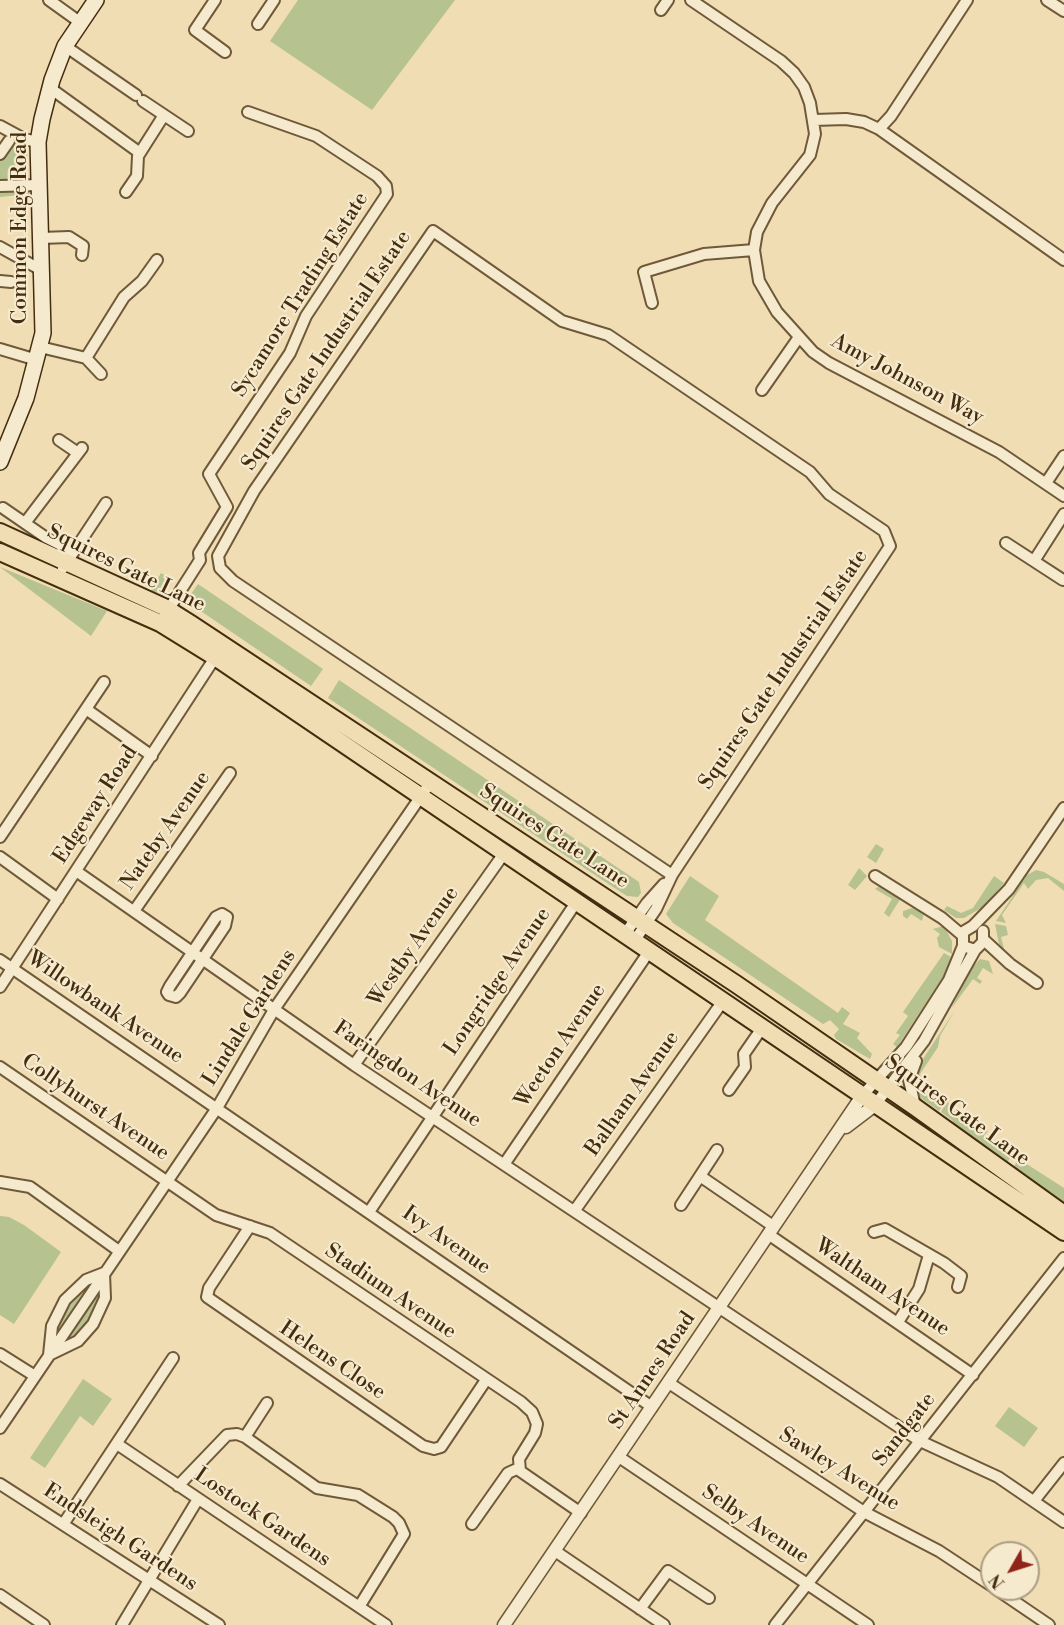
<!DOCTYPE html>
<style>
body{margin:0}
#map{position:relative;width:1064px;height:1625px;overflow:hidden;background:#f0ddb4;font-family:"Libre Bodoni",serif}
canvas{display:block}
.north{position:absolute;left:980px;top:1541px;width:60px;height:60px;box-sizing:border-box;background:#f5e9ce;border:2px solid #ae9e81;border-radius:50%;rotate:231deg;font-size:16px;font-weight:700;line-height:24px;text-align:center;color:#442d0e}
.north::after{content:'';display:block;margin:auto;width:21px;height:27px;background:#8f2418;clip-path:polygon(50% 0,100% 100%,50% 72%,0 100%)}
</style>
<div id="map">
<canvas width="1064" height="1625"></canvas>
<div class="north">N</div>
</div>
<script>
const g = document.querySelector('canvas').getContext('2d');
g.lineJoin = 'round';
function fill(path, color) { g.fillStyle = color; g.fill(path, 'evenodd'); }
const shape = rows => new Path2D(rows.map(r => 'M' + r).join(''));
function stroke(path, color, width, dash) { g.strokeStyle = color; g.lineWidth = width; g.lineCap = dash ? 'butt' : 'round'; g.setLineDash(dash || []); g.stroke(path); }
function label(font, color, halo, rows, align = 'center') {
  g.font = font + ' "Libre Bodoni",serif'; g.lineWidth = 4.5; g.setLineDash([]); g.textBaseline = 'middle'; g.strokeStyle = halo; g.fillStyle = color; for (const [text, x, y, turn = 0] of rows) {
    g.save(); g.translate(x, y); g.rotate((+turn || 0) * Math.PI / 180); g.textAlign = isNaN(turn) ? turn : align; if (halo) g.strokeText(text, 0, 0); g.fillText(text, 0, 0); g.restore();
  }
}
const green = shape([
 [298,0,455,0,372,110,270,41],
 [12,137,26,143,30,194,0,197,0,154],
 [0,567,107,611,91,636],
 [161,573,173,580,164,596,160,599,148,596],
 [198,584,323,669,311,686,186,601],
 [339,680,639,882,641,893,638,897,627,896,610,885,328,698],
 [876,844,884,849,876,863,867,857],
 [859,868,867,876,855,890,848,885],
 [1036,870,1044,872,1064,884,1064,891,1048,878,1036,880,1028,889,1024,883,1002,915,1006,923,996,921,1027,875],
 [690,876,719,896,705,920,838,1013,842,1007,850,1013,843,1024,860,1033,857,1038,872,1054,870,1059,836,1039,834,1035,839,1029,830,1020,823,1024,673,923,666,914],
 [994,876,1004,883,983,907,964,918,956,918,944,910,947,906,961,913,973,908],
 [881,885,901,898,889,917,884,913,892,899,875,889],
 [912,908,924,913,922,921,911,914,907,919,903,916,903,911],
 [995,924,1006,926,1008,935,1001,937,1005,953,999,944],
 [944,926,952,941,952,954,939,947,937,938,940,934,933,929],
 [944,953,951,957,948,969,897,1047,893,1044,900,1035,896,1033,908,1016,903,1012],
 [980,959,989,961,993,974,983,968,977,978,982,981,980,984,973,979,951,1009,971,969],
 [955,1010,940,1036,938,1047,920,1074,922,1086,927,1091,946,1100,939,1111,918,1096,916,1076,923,1059],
 [947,1102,988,1131,984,1136,1011,1156,1006,1165,957,1129,952,1120,941,1112],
 [1019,1159,1064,1188,1064,1205,1012,1169],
 [0,1216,9,1217,24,1225,61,1252,14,1324,0,1315],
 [96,1276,49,1346,55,1318],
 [104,1282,93,1324,57,1351],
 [83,1379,112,1399,93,1426,80,1416,45,1468,30,1458],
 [1009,1407,1038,1428,1024,1447,995,1426]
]);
const minor = shape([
 [49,0,81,23],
 [215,0,195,30,225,52],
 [691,0,781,61,794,73,804,87,810,103,815,134,810,155,772,203,757,232,754,250,759,281,777,312,813,352,829,363,999,452,1064,496],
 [1047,0,1064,11],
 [661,10,668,0],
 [258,24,274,0],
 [65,46,136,95],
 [50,88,140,153],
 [143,101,188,131],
 [814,120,846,119,864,122,879,129,1064,260],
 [0,126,24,139,38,142],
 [879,129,891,116,967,0],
 [0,154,9,141],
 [0,186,39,185],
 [126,192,137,176,138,156,164,115],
 [41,238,69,237,83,246,82,255],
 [0,247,43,271],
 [0,281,11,282],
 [652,303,644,272,704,254,754,250],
 [40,347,86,358,124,297,142,281,157,260],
 [0,349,37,360],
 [86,358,101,374],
 [762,390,799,337],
 [59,440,78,453],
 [1046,483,1064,456],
 [3,508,45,537,73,551],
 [25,523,82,448],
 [1006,543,1063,580],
 [1034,561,1064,514],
 [63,568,106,503],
 [165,615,200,560,199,553,227,507,209,474,290,353,306,316,387,194,386,186,377,176,316,136,248,112],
 [86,709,152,756],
 [0,837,104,682],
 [0,857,58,899],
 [76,871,354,1065,920,1441,998,1477,1064,1522],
 [875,876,942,918,962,935],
 [134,911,230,773],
 [222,914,227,917,225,926,180,993,176,997,169,995,167,992,170,986,216,917,222,914],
 [625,934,647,903,664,884],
 [635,940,656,909,672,875,890,546,884,531,829,494,810,472,608,335,562,321,433,231,254,491,218,556,220,568,233,581,672,875],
 [984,940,1010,964,1037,983],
 [975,950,963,946,963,932,973,926,1009,889,1064,808],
 [0,960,652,1407],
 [0,987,218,653],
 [354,1065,505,852],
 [0,1067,216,1215,270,1233,521,1402,532,1412,537,1424,535,1433,519,1459,520,1471,581,1513],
 [729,1090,745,1067,744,1054,762,1028],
 [862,1096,906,1047,949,980,963,946],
 [875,1105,924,1041,975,950,983,942,983,931],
 [915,1106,909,1080,916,1061],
 [505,1163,650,950],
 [700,1176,773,1226],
 [0,1182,30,1187,119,1251],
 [681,1205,717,1150],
 [575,1210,723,1001],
 [369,1212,577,901],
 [250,1226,209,1288,207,1297,423,1446,434,1449,441,1447,486,1380],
 [874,1232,885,1229,944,1263,961,1276,958,1287],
 [768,1234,973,1375],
 [104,1273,105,1298,93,1324,78,1341,49,1355,52,1326,65,1300,86,1280,104,1273],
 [898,1322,919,1289,929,1255],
 [0,1354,35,1376],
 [669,1383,864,1512,939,1551,992,1586],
 [0,1428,217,1108,275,1008,430,783],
 [245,1437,267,1403],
 [117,1444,386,1625],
 [619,1457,868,1625],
 [0,1484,219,1625],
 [178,1486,227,1435,237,1434,245,1437,317,1488,358,1495,393,1517,399,1523,404,1534,359,1607],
 [1034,1501,1064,1463],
 [64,1523,173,1358],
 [472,1524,508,1473,519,1468],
 [555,1551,664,1625],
 [996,1589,1049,1625],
 [0,1595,44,1625],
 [640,1609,668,1571,709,1598],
 [122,1625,198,1499],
 [775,1625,1064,1258]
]);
const tertiary = shape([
 [846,1127,875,1105],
 [504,1625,862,1096]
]);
const secondary = shape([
 [0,462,26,398,43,333,38,142,42,119,52,80,65,46,96,0]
]);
const primary = shape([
 [0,532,164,607,191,624,736,984,915,1107,1064,1214],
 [0,552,160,623,215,657,1064,1232]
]);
const streetNames = [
 ["Common Edge Road",21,228,-90],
 ["Sycamore Trading Estate",301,295,-58],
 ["Squires Gate Industrial Estate",327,351,-56],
 ["Amy Johnson Way",907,380,28],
 ["Squires Gate Lane",126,569,26],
 ["Squires Gate Industrial Estate",784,670,-56],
 ["Edgeway Road",96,805,-57],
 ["Nateby Avenue",166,831,-55],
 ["Squires Gate Lane",554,837,33],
 ["Westby Avenue",414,947,-55],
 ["Longridge Avenue",498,982,-56],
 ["Willowbank Avenue",105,1008,34],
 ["Lindale Gardens",250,1018,-58],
 ["Weeton Avenue",561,1046,-56],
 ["Faringdon Avenue",407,1075,34],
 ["Balham Avenue",633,1094,-55],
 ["Collyhurst Avenue",95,1108,34],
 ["Squires Gate Lane",957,1111,36],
 ["Ivy Avenue",446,1241,35],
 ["Waltham Avenue",882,1288,34],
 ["Stadium Avenue",390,1292,34],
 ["Helens Close",332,1361,34],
 ["St Annes Road",653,1371,-56],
 ["Sandgate",905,1430,-52],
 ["Sawley Avenue",839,1470,32],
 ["Lostock Gardens",262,1518,34],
 ["Selby Avenue",755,1525,34],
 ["Endsleigh Gardens",120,1538,33]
];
fill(green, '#b6c290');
stroke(minor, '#6f5938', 14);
stroke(tertiary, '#6f5938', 15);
stroke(secondary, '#442d0e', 18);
stroke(primary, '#442d0e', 20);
stroke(minor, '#f5e9ce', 10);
stroke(tertiary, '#f5e9ce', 12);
stroke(secondary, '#f5e9ce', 15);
stroke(primary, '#f0ddb4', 16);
label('21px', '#442d0e', '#f5e9ce', streetNames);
</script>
